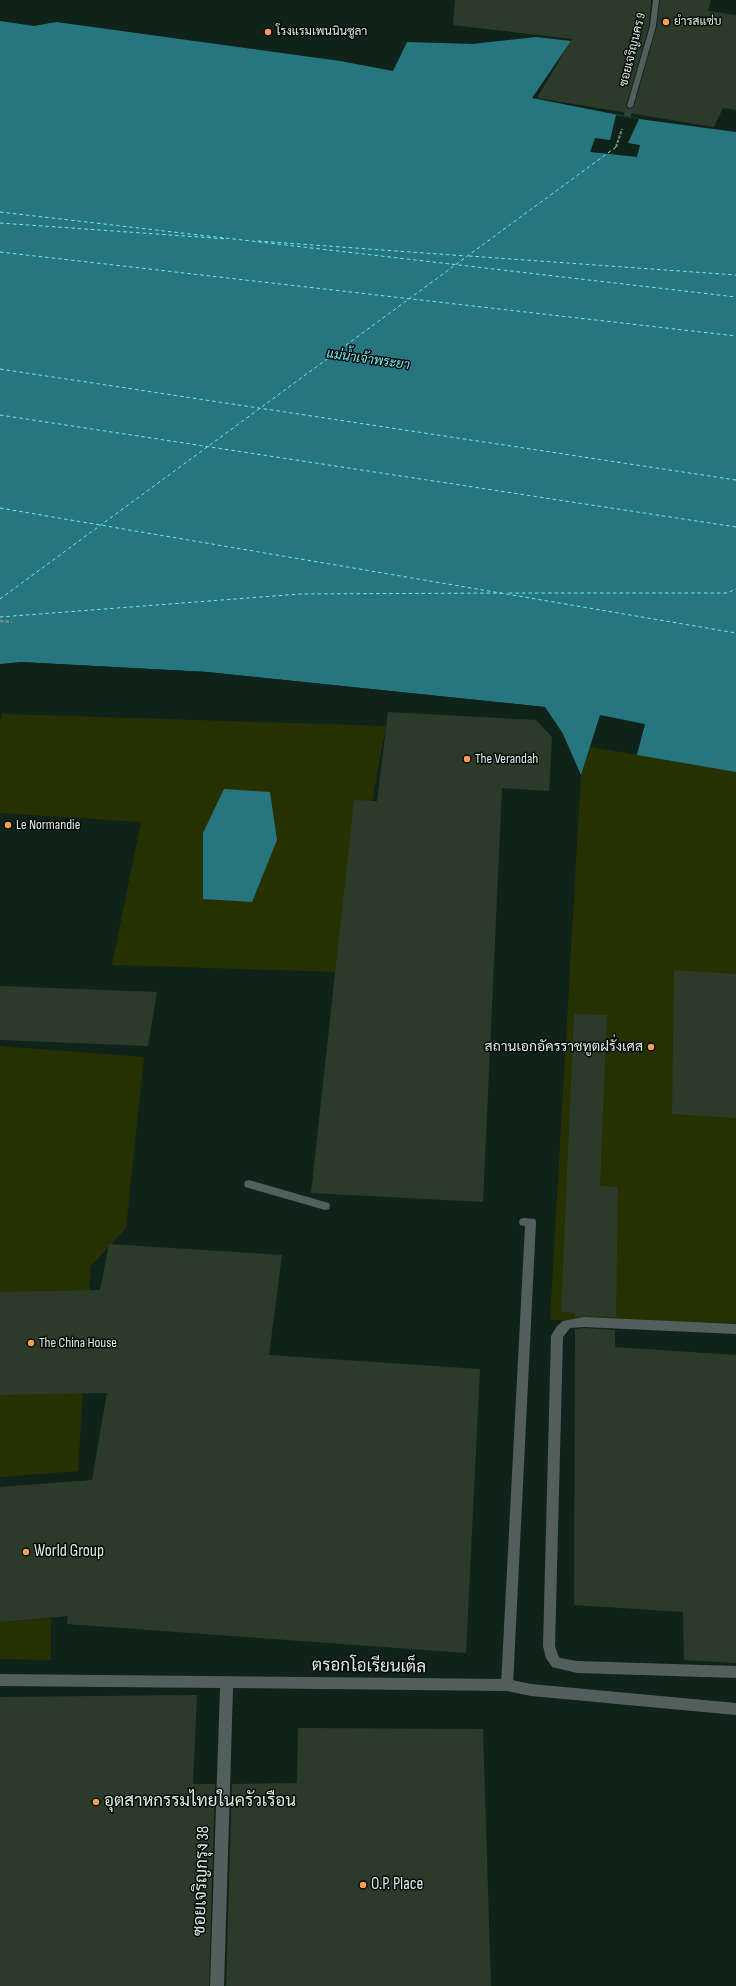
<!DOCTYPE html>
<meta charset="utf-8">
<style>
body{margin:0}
canvas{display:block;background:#0f231a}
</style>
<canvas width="736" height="1986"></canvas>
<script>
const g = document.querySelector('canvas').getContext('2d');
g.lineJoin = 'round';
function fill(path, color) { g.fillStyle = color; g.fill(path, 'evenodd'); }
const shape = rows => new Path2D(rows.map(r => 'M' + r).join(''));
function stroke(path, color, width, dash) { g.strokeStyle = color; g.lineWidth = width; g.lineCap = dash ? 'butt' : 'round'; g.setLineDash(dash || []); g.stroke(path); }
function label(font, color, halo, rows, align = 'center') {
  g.font = font + ' "Sofia Sans Condensed",Sarabun,sans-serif'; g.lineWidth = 3; g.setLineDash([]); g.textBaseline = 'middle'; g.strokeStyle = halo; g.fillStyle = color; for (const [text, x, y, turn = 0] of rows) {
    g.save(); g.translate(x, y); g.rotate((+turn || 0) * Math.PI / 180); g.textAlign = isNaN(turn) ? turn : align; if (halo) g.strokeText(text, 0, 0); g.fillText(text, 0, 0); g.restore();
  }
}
const green = shape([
 [2,714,386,726,340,972,112,965,141,822,0,813,0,722],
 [590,747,736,772,736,1323,550,1320,581,775],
 [0,1046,144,1057,126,1228,91,1266,78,1471,0,1477],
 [51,1618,51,1660,0,1659,0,1622]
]);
const water = shape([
 [0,21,34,26,56,22,340,61,393,71,407,42,472,44,536,37,571,41,532,98,639,119,736,132,736,772,637,755,645,724,600,715,581,775,563,734,545,707,207,672,20,662,0,664],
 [224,789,270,792,277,840,252,902,203,899,203,833]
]);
const pier = shape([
 [616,115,639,119,628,143,640,145,637,157,590,152,595,138,610,140],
 [20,662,207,672,545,707,563,734,563,739,544,709,207,674,19,664]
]);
const ferry = shape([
 [0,212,736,297],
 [0,223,227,239],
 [258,241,466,256],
 [0,252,736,336],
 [469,256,736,275],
 [0,369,736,480],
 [0,415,736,527],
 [0,508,736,633],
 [509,593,727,593,736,589],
 [0,599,616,147],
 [0,617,300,594,502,593]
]);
const building = shape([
 [455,0,651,0,649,26,626,106,629,109,634,106,657,26,660,0,711,0,708,11,736,15,736,110,723,108,714,127,537,98,572,39,453,25],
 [388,712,536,720,552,737,549,791,502,788,483,1202,311,1193,354,800,377,801],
 [674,970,736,974,736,1118,672,1114],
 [0,986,157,992,148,1046,0,1040],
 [574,1014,607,1015,600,1186,618,1187,616,1317,584,1316,575,1317,575,1313,561,1312],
 [109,1244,282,1255,269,1355,480,1369,466,1653,67,1624,68,1616,0,1622,0,1487,92,1480,107,1393,0,1395,0,1292,100,1290],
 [584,1328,615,1330,615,1347,736,1355,736,1663,684,1660,683,1612,574,1605,575,1329],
 [197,1695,193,1784,215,1784,209,1986,0,1986,0,1697],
 [298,1728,483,1729,491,1986,226,1986,232,1784,297,1783]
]);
const streetTunnel = shape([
 [627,116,630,106]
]);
const pathFar1 = shape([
 [616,147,622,129]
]);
const path = shape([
 [0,621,12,622]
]);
const lane = shape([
 [249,1180,325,1202,329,1203,330,1206,329,1209,325,1210,245,1187,244,1184,245,1181,249,1180],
 [524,1218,535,1219,536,1222,513,1685,511,1689,507,1691,503,1689,501,1685,525,1226,520,1225,519,1222,520,1219,524,1218],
 [584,1317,736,1324,736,1334,584,1327,570,1328,563,1337,555,1646,558,1655,560,1658,577,1661,736,1666,736,1678,577,1673,552,1667,546,1658,543,1646,551,1336,557,1326,563,1321,584,1317]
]);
const street = shape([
 [653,0,659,0,656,26,633,106,630,108,627,106,650,26,653,0],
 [0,1674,507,1679,531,1684,736,1703,736,1715,531,1696,507,1691,233,1688,224,1986,210,1986,220,1688,0,1686,0,1674]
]);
const markers = [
 [666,22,4,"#fc9d54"],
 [268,32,4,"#fc9d54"],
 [467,759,4,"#fc9d54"],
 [8,825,4,"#fc9d54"],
 [651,1047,4,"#fc9d54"],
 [31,1343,4,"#fc9d54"],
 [26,1552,4,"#fc9d54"],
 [96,1802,4,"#fc9d54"],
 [363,1885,4,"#fc9d54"]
];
const farPoinames = [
 ["ยำรสแซ่บ",674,22],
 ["โรงแรมเพนนินซูลา",276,32]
];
const farStreetnames = [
 ["ซอยเจริญนคร 9",633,50,-76]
];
const farWaternames = [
 ["แม่น้ำเจ้าพระยา",368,360,8]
];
const poiNames = [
 ["The Verandah",475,759],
 ["Le Normandie",16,825],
 ["สถานเอกอัครราชทูตฝรั่งเศส",643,1047,"right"],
 ["The China House",39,1343]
];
const nearPoinames = [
 ["World Group",34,1552],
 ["อุตสาหกรรมไทยในครัวเรือน",104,1802],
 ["O.P. Place",371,1885]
];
const nearStreetnames = [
 ["ตรอกโอเรียนเต็ล",369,1667,1],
 ["ซอยเจริญกรุง 38",202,1881,-88]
];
fill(green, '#273100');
fill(water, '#26767f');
fill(pier, '#0f231a');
stroke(ferry, '#76e9f7', 1, [3.5, 3]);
fill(building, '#2c3a2a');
stroke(streetTunnel, '#2e4138', 7, [7, 3.5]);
stroke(pathFar1, '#7d8d85', 2, [3, 1.5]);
stroke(path, '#7d8d85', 2.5, [3.5, 2]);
fill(lane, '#535f5d');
fill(street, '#535f5d');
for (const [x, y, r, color] of markers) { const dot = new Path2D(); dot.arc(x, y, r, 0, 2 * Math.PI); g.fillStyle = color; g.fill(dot); stroke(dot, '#040a07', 1.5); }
label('12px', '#dfece5', '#040a07', farPoinames, 'left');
label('12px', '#dfece5', '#040a07', farStreetnames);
label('italic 13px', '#76e9f7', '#040a07', farWaternames);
label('14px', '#dfece5', '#040a07', poiNames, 'left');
label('17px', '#dfece5', '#040a07', nearPoinames, 'left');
label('17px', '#dfece5', '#040a07', nearStreetnames);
</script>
